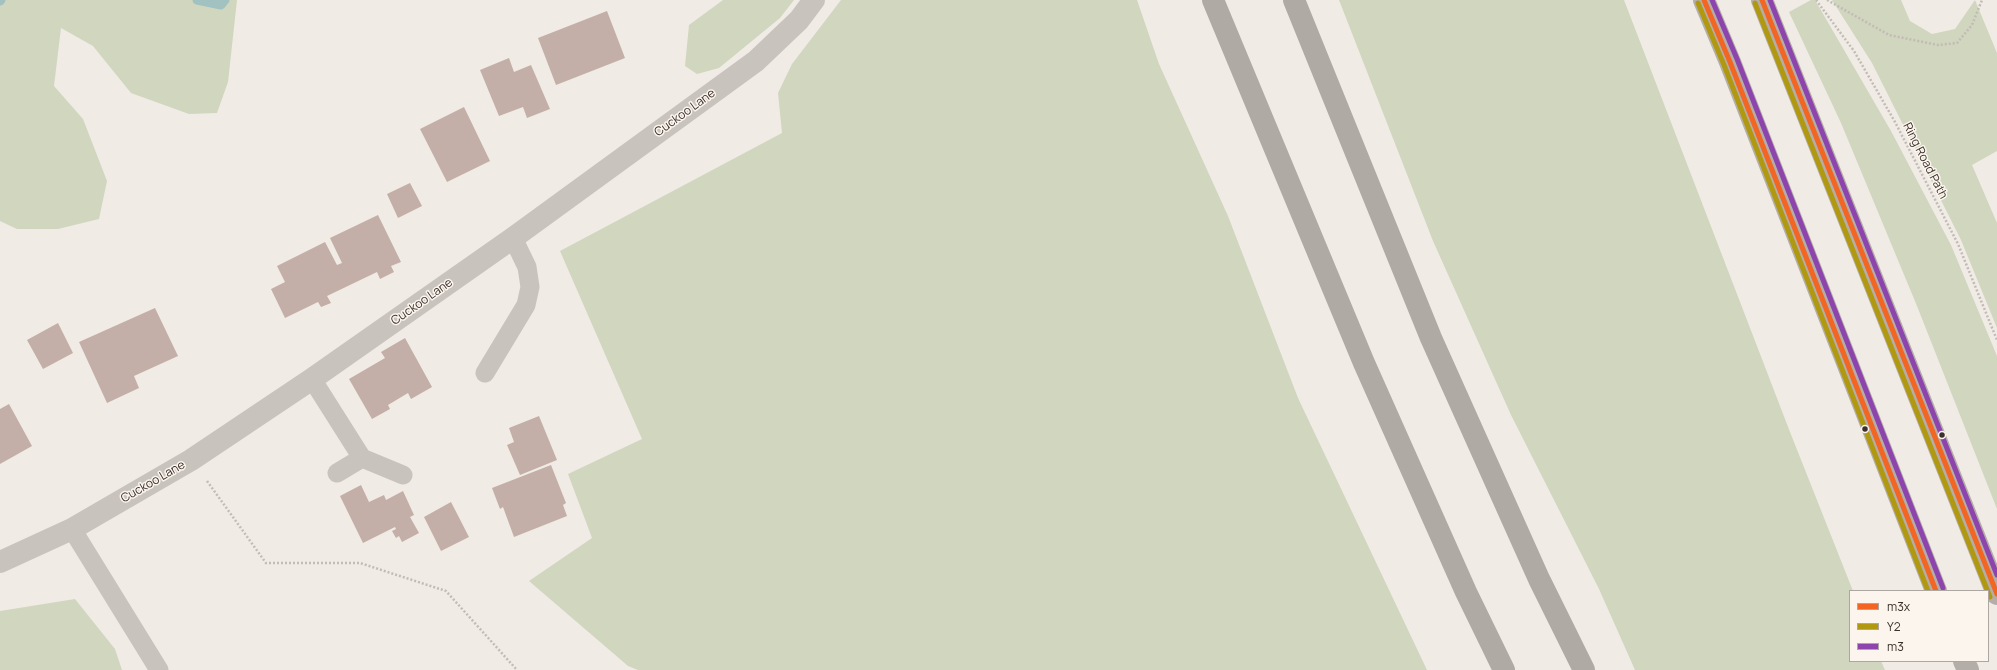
<!DOCTYPE html>
<style>
body{margin:0}
#map{position:relative;width:1997px;height:670px;overflow:hidden;background:#f0ebe5;font-family:Manrope,sans-serif}
canvas{display:block}
.legend{position:absolute;left:1849px;top:590px;width:140px;height:72px;box-sizing:border-box;background:#fbf5ee;border:1px solid #aea6a0;margin:0;padding:5px 7px;list-style:none;font-size:12px;color:#3b302b}
.legend li{display:flex;align-items:center;gap:8px;height:20px}
.legend b{width:20px;border:1px solid #aea6a0}
</style>
<div id="map">
<canvas width="1997" height="670"></canvas>
<ul class="legend">
<li><b style="height:5px;background:#f26522"></b>m3x</li>
<li><b style="height:5px;background:#b19811"></b>Y2</li>
<li><b style="height:5px;background:#8e44ad"></b>m3</li>
</ul>
</div>
<script>
const g = document.querySelector('canvas').getContext('2d');
g.lineJoin = 'round';
function fill(path, color) { g.fillStyle = color; g.fill(path, 'evenodd'); }
const shape = rows => new Path2D(rows.map(r => 'M' + r).join(''));
function stroke(path, color, width, dash) { g.strokeStyle = color; g.lineWidth = width; g.lineCap = dash ? 'butt' : 'round'; g.setLineDash(dash || []); g.stroke(path); }
function label(font, color, halo, rows, align = 'center') {
  g.font = font + ' Manrope,sans-serif'; g.lineWidth = 3; g.setLineDash([]); g.textBaseline = 'middle'; g.strokeStyle = halo; g.fillStyle = color; for (const [text, x, y, turn = 0] of rows) {
    g.save(); g.translate(x, y); g.rotate((+turn || 0) * Math.PI / 180); g.textAlign = isNaN(turn) ? turn : align; if (halo) g.strokeText(text, 0, 0); g.fillText(text, 0, 0); g.restore();
  }
}
const green = shape([
 [0,0,237,0,228,82,217,113,189,114,131,93,93,46,61,28,54,86,83,119,107,181,99,219,58,229,17,229,0,221],
 [723,0,794,0,780,18,719,68,697,74,685,66,689,25],
 [841,0,1137,0,1159,64,1228,216,1298,398,1427,670,638,670,628,666,529,581,592,538,568,474,642,439,560,251,782,133,778,93,792,64],
 [1339,0,1624,0,1790,432,1853,591,1850,591,1850,661,1881,661,1885,670,1635,670,1599,589,1511,415,1433,241],
 [1811,0,1815,0,1891,131,1951,245,1997,356,1997,509,1917,306,1841,123,1789,12],
 [1832,0,1901,0,1910,21,1932,34,1955,29,1975,0,1997,53,1997,151,1972,165,1997,223,1997,328,1961,240,1872,63],
 [75,599,115,649,122,670,0,670,0,611]
]);
const stream = shape([
 [197,0,221,5,225,0],
 [0,1,1,0]
]);
const building = shape([
 [607,11,625,58,556,85,538,38],
 [509,58,514,72,531,65,550,109,527,118,523,107,499,116,480,70],
 [464,107,490,161,447,182,420,129],
 [410,183,422,206,398,218,387,194],
 [378,215,401,262,391,266,394,272,380,279,377,272,327,296,331,303,321,307,318,302,285,318,271,289,285,282,277,266,325,242,337,265,342,263,330,238],
 [155,308,178,356,134,376,139,388,107,403,79,342],
 [58,323,73,353,43,369,27,340],
 [405,338,432,387,411,399,408,393,388,405,390,409,372,419,349,379,385,358,381,352],
 [9,404,32,446,0,464,0,409],
 [539,416,557,460,520,475,507,445,514,442,509,428],
 [551,465,566,503,563,505,567,516,514,537,503,507,500,509,492,488],
 [361,485,369,502,384,495,386,500,403,491,414,515,410,517,419,533,402,542,399,536,396,538,392,531,396,529,395,527,363,543,340,496],
 [451,502,469,537,441,551,424,517]
]);
const path = shape([
 [1816,0,1854,51,1895,122,1958,244,1997,340],
 [1827,0,1889,35,1938,45,1957,43,1972,25,1982,0],
 [207,481,266,563,360,563,446,591,517,670]
]);
const service = shape([
 [485,373,526,305,530,287,527,267,513,238],
 [312,379,362,458,403,475],
 [337,473,362,458],
 [72,529,159,670]
]);
const minor = shape([
 [0,562,72,529,191,460,312,379,513,238,756,61,799,20,814,0]
]);
const trunk = shape([
 [1704,0,1730,62,1936,591],
 [1762,0,1997,594],
 [1964,661,1968,670]
]);
const motorway = shape([
 [1213,0,1364,363,1466,592,1504,670],
 [1294,0,1431,338,1539,579,1584,670]
]);
const bus1 = shape([
 [1704,0,1730,62,1936,591],
 [1762,0,1997,594]
]);
const bus2 = shape([
 [1698,3,1724,65,1928,591],
 [1755,3,1990,597]
]);
const bus3 = shape([
 [1712,0,1737,59,1943,588],
 [1770,0,1997,575]
]);
const markers = [
 [1865,429,3.5,"#3b302b"],
 [1942,435,3.5,"#3b302b"]
];
const streetNames = [
 ["Cuckoo Lane",685,113,-36],
 ["Ring Road Path",1925,161,63],
 ["Cuckoo Lane",422,302,-35],
 ["Cuckoo Lane",153,482,-30]
];
fill(green, '#d1d6bf');
stroke(stream, '#a1c2c1', 9);
fill(building, '#c3afa7');
stroke(path, '#c2bbb6', 2.5, [2, 2]);
stroke(service, '#c9c3be', 19);
stroke(minor, '#c9c3be', 22);
stroke(trunk, '#b4aea8', 22);
stroke(motorway, '#afaaa4', 22);
stroke(bus1, '#f26522', 5);
stroke(bus2, '#b19811', 5);
stroke(bus3, '#8e44ad', 5);
for (const [x, y, r, color] of markers) { const dot = new Path2D(); dot.arc(x, y, r, 0, 2 * Math.PI); g.fillStyle = color; g.fill(dot); stroke(dot, '#fbf5ee', 1.5); }
label('12px', '#3b302b', '#fbf5ee', streetNames);
</script>
